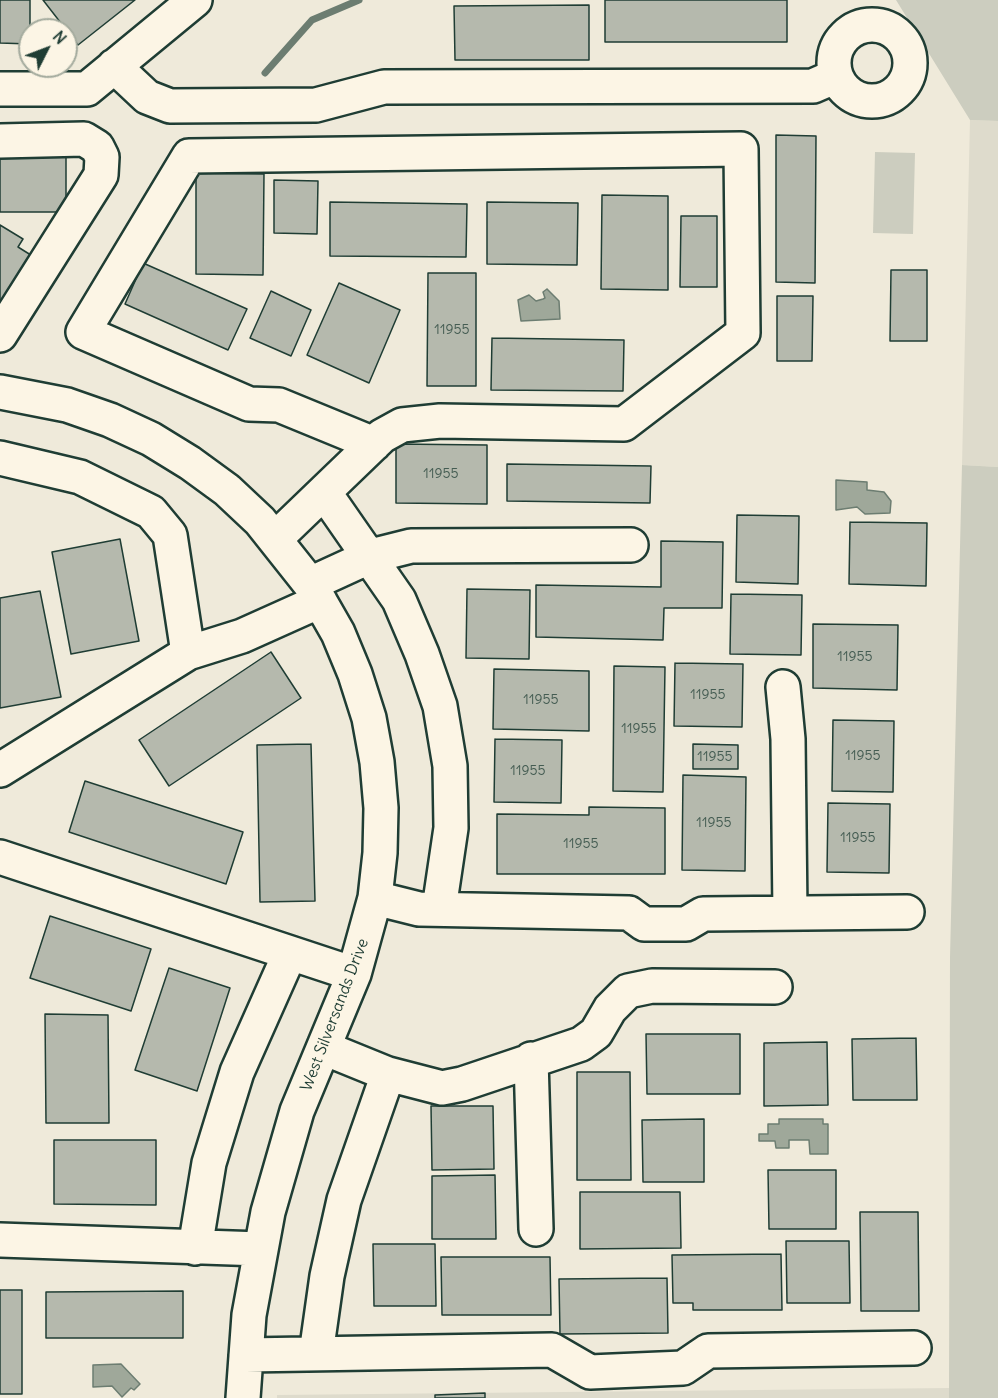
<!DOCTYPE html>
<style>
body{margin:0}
#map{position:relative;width:998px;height:1398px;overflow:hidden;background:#efeada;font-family:Delius,sans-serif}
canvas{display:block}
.north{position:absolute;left:18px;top:18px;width:60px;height:60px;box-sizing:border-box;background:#fcf5e5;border:2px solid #a4ab9e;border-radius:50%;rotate:48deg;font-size:16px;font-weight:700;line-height:24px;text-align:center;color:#1f3d34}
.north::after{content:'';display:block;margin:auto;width:21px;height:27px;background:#1f3d34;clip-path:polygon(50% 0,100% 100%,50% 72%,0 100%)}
</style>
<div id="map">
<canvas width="998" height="1398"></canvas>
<div class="north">N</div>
</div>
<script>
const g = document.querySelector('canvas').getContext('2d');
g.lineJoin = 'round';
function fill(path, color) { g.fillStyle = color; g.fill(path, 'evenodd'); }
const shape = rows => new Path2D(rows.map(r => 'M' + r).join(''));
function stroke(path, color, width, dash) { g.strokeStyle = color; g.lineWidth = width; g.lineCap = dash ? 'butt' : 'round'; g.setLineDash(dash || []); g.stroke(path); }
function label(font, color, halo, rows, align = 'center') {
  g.font = font + ' Delius,sans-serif'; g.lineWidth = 4.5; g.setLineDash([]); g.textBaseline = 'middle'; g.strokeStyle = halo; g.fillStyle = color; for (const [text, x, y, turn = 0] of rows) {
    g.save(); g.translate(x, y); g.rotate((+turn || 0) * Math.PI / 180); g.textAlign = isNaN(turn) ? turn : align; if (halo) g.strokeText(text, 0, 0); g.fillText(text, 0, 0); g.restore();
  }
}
const built = shape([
 [970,120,998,121,998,467,962,465],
 [949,1388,949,1398,277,1398,277,1395]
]);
const green = shape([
 [896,0,998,0,998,121,970,120],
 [875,152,915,153,913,234,873,233],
 [962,465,998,467,998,1398,949,1398,950,957]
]);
const water = shape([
 [547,289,559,301,560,319,521,321,518,300,529,295,536,301,543,299,545,298,543,292,547,289],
 [836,480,867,482,867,490,884,492,891,501,890,513,865,514,857,507,836,510,836,480],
 [779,1119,823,1119,823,1124,828,1124,828,1154,810,1154,809,1140,789,1140,789,1148,776,1148,775,1141,759,1141,759,1134,768,1134,768,1124,779,1124,779,1119],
 [121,1364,140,1384,134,1390,131,1388,122,1397,112,1386,93,1387,93,1365,121,1364]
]);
const stream = shape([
 [265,73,312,20,359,0]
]);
const building = shape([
 [0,0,30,0,30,44,0,43,0,0],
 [43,0,135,0,78,45,43,0],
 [605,0,787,0,787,42,605,42,605,0],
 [589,5,589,60,455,60,454,6,589,5],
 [776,135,816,136,815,283,776,282,776,135],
 [0,150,66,150,66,212,0,212,0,150],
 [196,173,264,174,263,275,196,274,196,173],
 [274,180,318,181,317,234,274,233,274,180],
 [602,195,668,196,668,290,601,289,602,195],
 [330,202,467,204,466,257,330,256,330,202],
 [487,202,578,203,577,265,487,264,487,202],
 [681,216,717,216,717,287,680,287,681,216],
 [0,225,23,239,18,247,34,257,0,304,0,225],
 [143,263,247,309,228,350,125,304,143,263],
 [891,270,927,270,927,341,890,341,891,270],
 [428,273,476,273,476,386,427,386,428,273],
 [339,283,400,310,369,383,307,355,339,283],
 [271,291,311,310,291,356,250,338,271,291],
 [777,296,813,296,812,361,777,361,777,296],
 [492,338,624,340,623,391,491,390,492,338],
 [396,444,487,445,487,504,396,503,396,444],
 [507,464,651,466,650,503,507,501,507,464],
 [737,515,799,516,798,584,736,582,737,515],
 [850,522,927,523,926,586,849,584,850,522],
 [120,539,139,641,71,654,52,552,120,539],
 [661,541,723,542,722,608,664,608,663,640,536,637,536,585,661,587,661,541],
 [467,589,530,590,529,659,466,658,467,589],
 [40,591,61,697,0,708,0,598,40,591],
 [731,594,802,595,801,655,730,654,731,594],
 [813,624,898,625,897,690,813,688,813,624],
 [271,652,301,698,169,786,139,740,271,652],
 [675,663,743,664,742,727,674,726,675,663],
 [614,666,665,667,663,792,613,791,614,666],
 [494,669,589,671,589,731,493,729,494,669],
 [833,720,894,721,893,792,832,791,833,720],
 [495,739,562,740,561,803,494,802,495,739],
 [311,744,315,901,260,902,257,745,311,744],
 [693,744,738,745,738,769,693,769,693,744],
 [683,775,746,777,745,871,682,870,683,775],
 [85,781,243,832,226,884,69,832,85,781],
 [828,803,890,804,889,873,827,872,828,803],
 [589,807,665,808,665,874,497,874,497,814,589,815,589,807],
 [50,916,151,949,131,1011,30,978,50,916],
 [169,968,230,988,197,1091,135,1070,169,968],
 [45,1014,108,1015,109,1123,46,1123,45,1014],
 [646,1034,740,1034,740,1094,647,1094,646,1034],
 [916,1038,917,1100,853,1100,852,1039,916,1038],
 [827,1042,828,1105,764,1106,764,1043,827,1042],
 [577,1072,630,1072,631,1180,577,1180,577,1072],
 [431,1106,493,1106,494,1169,432,1170,431,1106],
 [704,1119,704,1182,643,1182,642,1120,704,1119],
 [54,1140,156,1140,156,1205,54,1204,54,1140],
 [768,1170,836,1170,836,1229,769,1229,768,1170],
 [495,1175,496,1239,432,1239,432,1176,495,1175],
 [580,1192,680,1192,681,1248,580,1249,580,1192],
 [860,1212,918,1212,919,1311,861,1311,860,1212],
 [786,1241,849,1241,850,1303,787,1303,786,1241],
 [373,1244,435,1244,436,1306,374,1306,373,1244],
 [781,1254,782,1310,693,1310,693,1303,673,1303,672,1255,781,1254],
 [441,1257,550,1257,551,1315,442,1315,441,1257],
 [667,1278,668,1333,560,1334,559,1279,667,1278],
 [0,1290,22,1290,22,1394,0,1394,0,1290],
 [183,1291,183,1338,46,1338,46,1292,183,1291],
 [485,1393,485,1398,435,1398,435,1395,485,1393]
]);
const minor = shape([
 '834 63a38 38 0 1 1 76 0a38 38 0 1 1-76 0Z',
 [114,66,147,97,170,106,316,105,384,87,813,86,836,76],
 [0,89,87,89,195,0],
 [0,141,84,139,97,147,102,157,101,175,0,335],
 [0,392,67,405,110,420,151,439,190,463,227,490,260,521,310,584,338,633,355,674,369,718,377,762,381,808,380,853,375,898,354,974,297,1111,268,1212,249,1315,243,1398],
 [0,458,80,477,151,512,170,535,188,653],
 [324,492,399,600,422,654,440,706,450,766,451,828,439,909],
 [275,539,382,436,402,425,440,421,624,424,743,333,741,149,189,156,83,332,249,404,279,405,374,444],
 [310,584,371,556,411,546,631,545],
 [783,687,788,739,790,913],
 [0,770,188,653,242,636,320,601],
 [0,857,354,974],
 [375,898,419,909,629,913,644,924,686,924,703,914,907,912],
 [324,1048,388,1074,442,1088,462,1084,581,1044,596,1033,610,1009,628,991,652,986,775,987],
 [531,1059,536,1229],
 [0,1240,261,1249],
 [195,1248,209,1163,237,1072,290,953],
 [316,1354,327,1276,344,1200,388,1074],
 [246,1355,552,1350,590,1372,683,1368,708,1351,914,1348]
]);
const numberNames = [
 ["11955",452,330],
 ["11955",441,474],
 ["11955",855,657],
 ["11955",708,695],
 ["11955",541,700],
 ["11955",639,729],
 ["11955",863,756],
 ["11955",715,757],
 ["11955",528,771],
 ["11955",714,823],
 ["11955",858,838],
 ["11955",581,844]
];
const streetNames = [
 ["West Silversands Drive",335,1015,-69]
];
fill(built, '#dedbcc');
fill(green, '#cccdbf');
fill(water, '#9fa89a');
stroke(water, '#6c7d71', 1.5);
stroke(stream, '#6c7d71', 7);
fill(building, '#b5b9ad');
stroke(building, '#1f3d34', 1.5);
stroke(minor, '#1f3d34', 38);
stroke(minor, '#fcf5e5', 33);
label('14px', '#445c52', null, numberNames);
label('16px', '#1f3d34', '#fcf5e5', streetNames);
</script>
